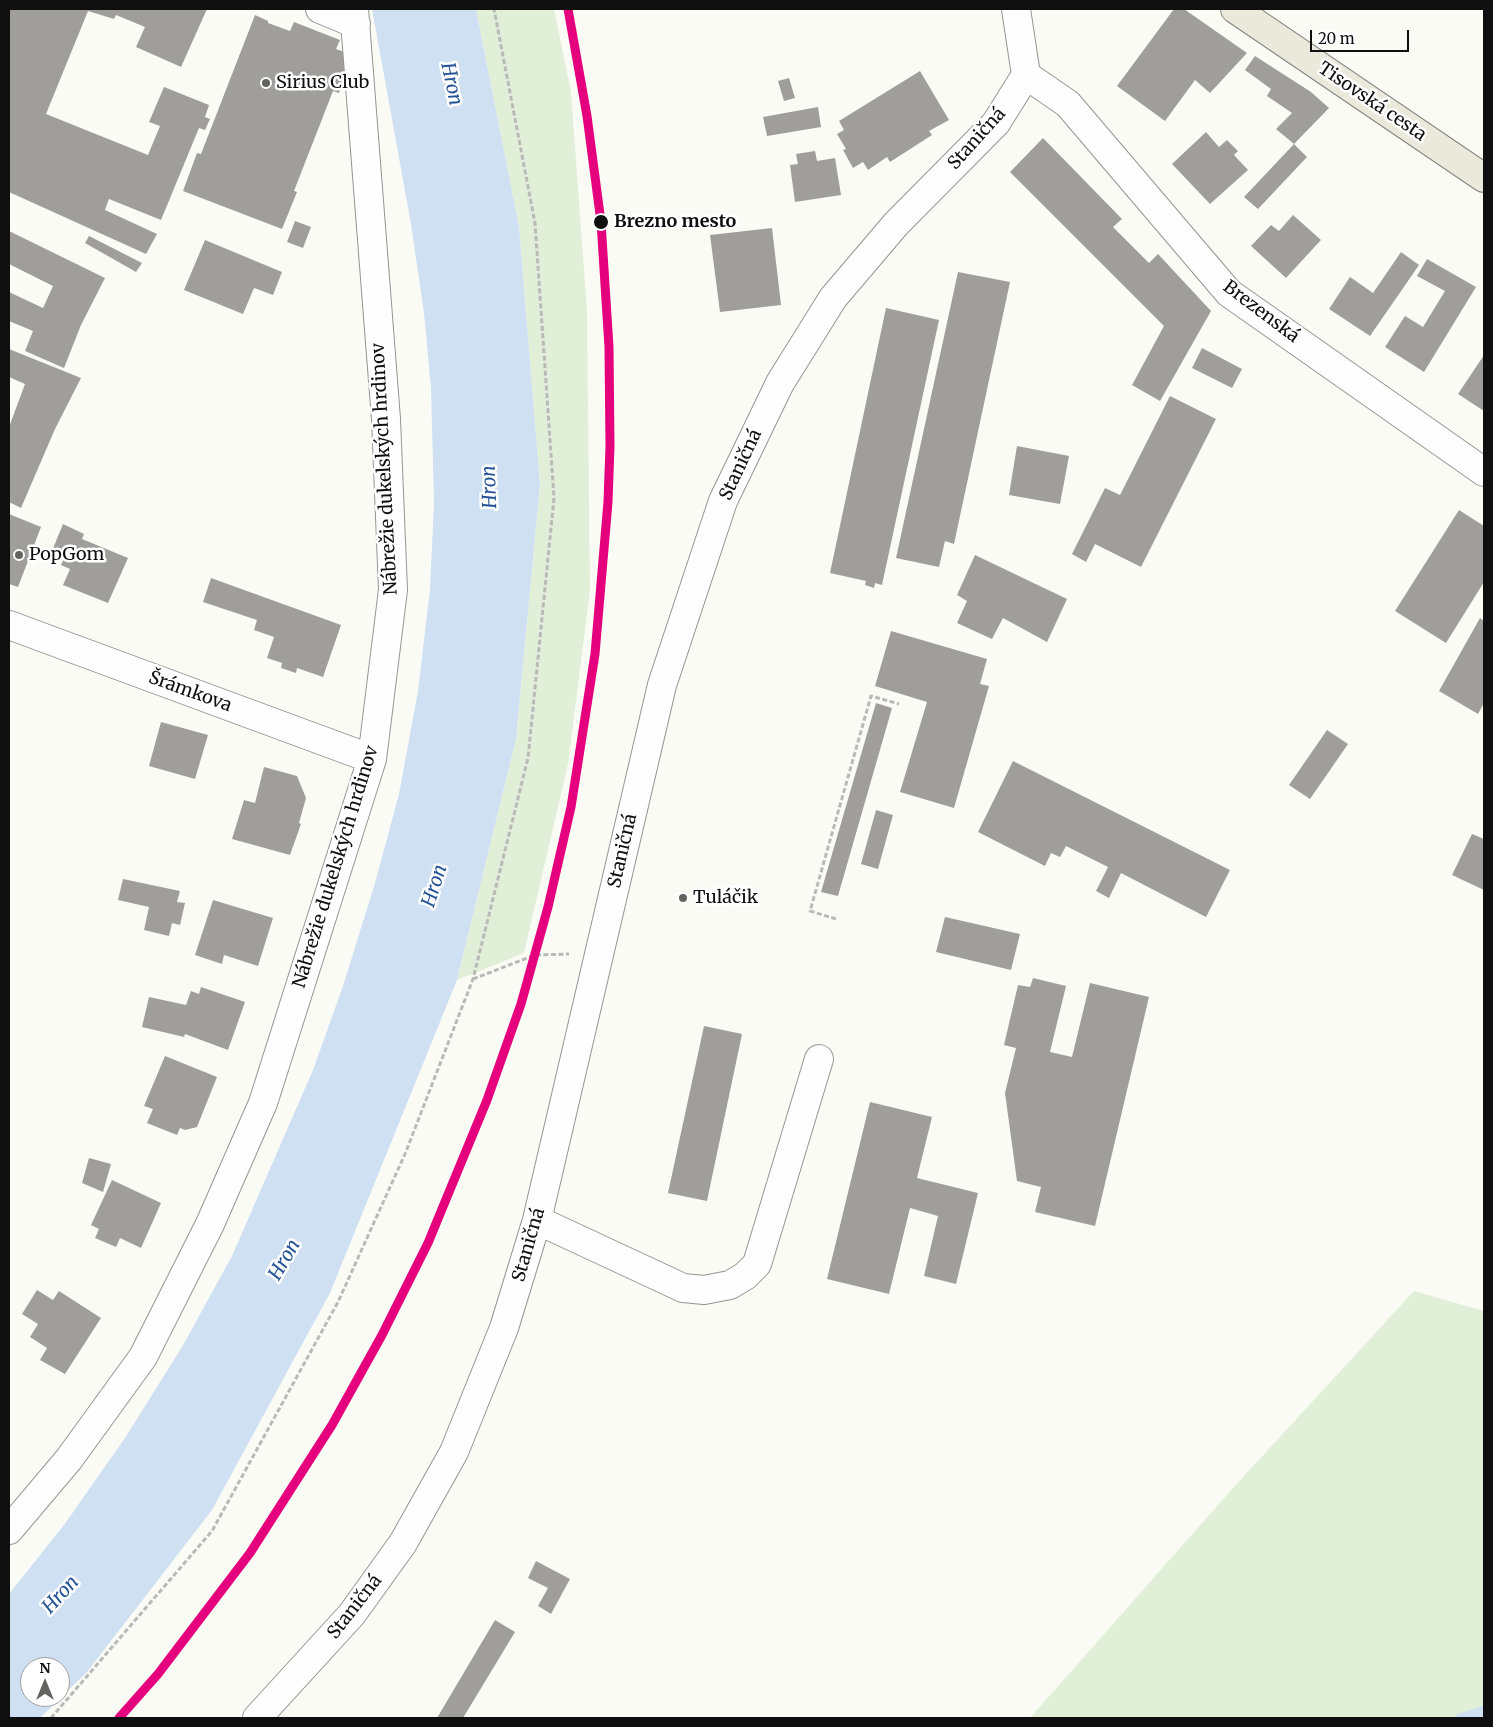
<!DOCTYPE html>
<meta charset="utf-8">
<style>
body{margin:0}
#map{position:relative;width:1493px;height:1727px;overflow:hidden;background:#fbfbf6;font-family:Merriweather,serif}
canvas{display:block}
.frame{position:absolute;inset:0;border:10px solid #0f0f0f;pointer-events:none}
.north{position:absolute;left:20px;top:1657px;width:50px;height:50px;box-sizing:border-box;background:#fff;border:1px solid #9f9f9f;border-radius:50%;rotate:0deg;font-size:14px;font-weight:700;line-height:20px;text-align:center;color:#0f0f0f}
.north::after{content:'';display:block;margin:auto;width:18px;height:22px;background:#626260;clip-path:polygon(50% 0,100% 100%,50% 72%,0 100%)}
.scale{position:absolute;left:1310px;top:30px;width:99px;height:22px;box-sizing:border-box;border:2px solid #0f0f0f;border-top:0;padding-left:6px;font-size:15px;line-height:18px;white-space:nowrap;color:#0f0f0f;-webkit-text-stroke:4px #fff;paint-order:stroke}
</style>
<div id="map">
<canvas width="1493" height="1727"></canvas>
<div class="frame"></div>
<div class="north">N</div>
<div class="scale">20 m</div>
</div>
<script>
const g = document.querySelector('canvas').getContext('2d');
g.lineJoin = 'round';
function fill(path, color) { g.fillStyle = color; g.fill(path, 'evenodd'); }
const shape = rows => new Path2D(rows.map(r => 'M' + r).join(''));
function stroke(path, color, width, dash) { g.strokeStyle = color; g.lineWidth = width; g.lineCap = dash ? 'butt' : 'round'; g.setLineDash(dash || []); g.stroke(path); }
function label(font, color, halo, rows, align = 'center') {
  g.font = font + ' Merriweather,serif'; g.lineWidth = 5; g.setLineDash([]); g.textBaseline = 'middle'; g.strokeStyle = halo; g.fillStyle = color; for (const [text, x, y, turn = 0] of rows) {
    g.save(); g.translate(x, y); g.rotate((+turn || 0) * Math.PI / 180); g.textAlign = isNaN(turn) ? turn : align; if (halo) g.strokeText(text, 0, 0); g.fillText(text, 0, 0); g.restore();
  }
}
const green = shape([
 [476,9,554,9,571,92,587,311,590,591,568,764,524,953,457,980,516,739,540,484,519,227],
 [1414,1291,1484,1311,1484,1718,1030,1718,1232,1489]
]);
const water = shape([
 [372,9,476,9,519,227,540,484,516,739,457,980,330,1293,212,1510,87,1672,40,1718,9,1718,9,1594,64,1525,125,1438,182,1347,232,1256,313,1070,343,986,375,883,399,794,418,691,430,589,434,503,431,388,424,313,411,224],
 [30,1667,60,1667,60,1697,30,1697]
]);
const stream = shape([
 [1461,1718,1484,1711]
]);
const building = shape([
 [9,9,207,9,181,67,136,47,145,27,116,15,114,19,88,11,46,114,148,155,160,126,149,122,164,87,209,105,205,117,210,119,205,130,199,128,161,220,109,199,105,210,157,234,146,254,9,192],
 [1174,9,1184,9,1247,53,1210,93,1195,80,1165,121,1117,86],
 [255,15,268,21,268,23,290,31,294,22,340,40,336,49,353,55,339,93,333,91,294,191,297,192,282,229,183,191,197,153,201,154],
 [1255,56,1311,92,1329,108,1294,144,1276,129,1292,113,1267,96,1271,89,1245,70],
 [920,71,949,120,929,131,932,135,890,162,887,157,868,170,863,162,853,168,843,150,846,149,837,134,844,130,839,121],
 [789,78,795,98,784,101,778,81],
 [818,107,821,127,767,136,763,117],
 [1206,132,1219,147,1227,140,1238,151,1234,155,1248,170,1210,204,1172,164],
 [1043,138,1122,219,1113,227,1149,263,1158,254,1211,311,1160,401,1132,385,1164,326,1010,172],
 [1294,144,1307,157,1258,209,1244,197],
 [815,151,817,161,835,158,841,195,795,202,790,165,798,164,796,154],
 [1293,215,1321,240,1286,278,1251,246,1271,225,1279,231],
 [295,221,311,227,303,248,287,242],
 [772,228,781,305,720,312,710,235],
 [9,231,105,278,81,325,64,368,25,351,33,331,9,321,9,292,43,308,53,286,9,264],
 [89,236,142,263,136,272,85,243],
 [205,240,282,272,273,295,254,288,243,314,184,290],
 [1401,252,1419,265,1370,336,1329,309,1350,277,1373,293],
 [1427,259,1476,287,1424,372,1385,347,1405,316,1423,327,1445,291,1417,276],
 [958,272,1010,282,954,544,945,541,939,567,896,558],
 [886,308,939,320,882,585,875,583,874,588,865,585,866,581,830,573],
 [1202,348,1242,369,1232,388,1192,368],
 [9,349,81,378,55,429,21,508,9,502,9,427,25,384,9,377],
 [1484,355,1484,411,1458,394],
 [1170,396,1216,419,1141,567,1095,544,1086,562,1072,554,1105,488,1120,495],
 [1017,446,1069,456,1060,504,1009,495],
 [1459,510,1484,526,1484,582,1446,643,1395,611],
 [9,514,41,527,18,587,9,584],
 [63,524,84,534,82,539,128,558,108,603,63,585,70,569,61,565,65,556,52,551],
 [975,555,1067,599,1047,642,1003,618,992,639,957,623,967,601,957,595],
 [211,578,341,625,323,677,297,668,296,673,281,668,282,663,267,658,274,637,254,630,257,620,203,602],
 [1480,618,1484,621,1484,703,1478,714,1439,691],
 [891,631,987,659,980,684,989,686,954,808,900,792,927,702,875,686],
 [876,703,892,708,838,896,821,892],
 [161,722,208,735,195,779,149,766],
 [1327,730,1348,744,1310,799,1289,785],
 [1013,761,1230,870,1206,917,1121,873,1109,898,1096,891,1108,867,1066,846,1060,857,1051,853,1045,866,978,832],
 [264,767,297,776,306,798,299,823,301,824,290,855,232,839,244,800,255,803],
 [876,810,893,815,878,869,861,864],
 [1472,834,1484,839,1484,890,1452,875],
 [123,879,180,891,177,902,185,903,180,925,172,923,169,936,144,930,149,907,118,900],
 [213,900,273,918,258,966,224,955,222,964,195,955],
 [945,917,1020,934,1011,970,936,952],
 [1033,978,1066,986,1050,1052,1072,1057,1090,983,1149,997,1095,1226,1035,1212,1041,1187,1017,1181,1005,1093,1016,1048,1004,1045,1018,985,1030,987],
 [201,987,245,1002,228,1050,185,1034,184,1037,142,1027,149,997,186,1005,191,991,199,994],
 [704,1026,742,1034,707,1201,668,1193],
 [165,1056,217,1077,197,1127,185,1130,180,1128,177,1135,147,1123,153,1109,144,1106],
 [870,1102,932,1117,917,1178,978,1193,956,1284,924,1276,938,1216,910,1208,889,1294,827,1279],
 [89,1158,111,1164,103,1192,82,1183],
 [112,1180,161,1203,141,1248,120,1238,116,1247,95,1238,99,1229,91,1225],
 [37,1290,53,1300,59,1291,101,1318,65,1374,40,1360,47,1348,30,1337,38,1324,22,1314],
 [536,1561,570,1579,551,1614,538,1606,548,1588,528,1578],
 [495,1620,515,1632,463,1718,437,1718]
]);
const path = shape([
 [836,919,810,911,871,696,899,704],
 [473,979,535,955,569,954],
 [51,1718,212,1531,338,1302,405,1154,473,979,528,758,554,498,535,223,494,9]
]);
const minor = shape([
 [320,9,356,24],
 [1026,75,1068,104,1229,293,1484,472],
 [9,625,372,759],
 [537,1220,683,1288,704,1290,730,1285,745,1276,757,1264,819,1059],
 [9,1530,69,1459,143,1357,210,1224,263,1103,372,759,393,590,386,419,354,9],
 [257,1718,352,1614,403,1543,454,1452,504,1328,537,1220,662,685,723,501,780,383,833,298,896,224,996,123,1026,75,1016,9]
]);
const major = shape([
 [1235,9,1484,178]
]);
const rail1 = shape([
 [119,1718,158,1674,250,1553,332,1425,382,1335,428,1243,487,1100,521,1004,548,907,571,807,595,654,608,502,610,446,609,347,601,222,587,116,568,9]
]);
const markers = [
 [266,83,5,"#626260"],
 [601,222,8,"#0f0f0f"],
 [19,555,5,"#626260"],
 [683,898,5,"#626260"]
];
const poiNames = [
 ["Sirius Club",276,83],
 ["PopGom",29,555],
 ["Tuláčik",693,898]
];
const streetNames = [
 ["Tisovská cesta",1372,102,34],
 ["Staničná",977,139,-48],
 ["Brezenská",1261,312,37],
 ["Staničná",741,465,-65],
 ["Nábrežie dukelských hrdinov",385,469,-93],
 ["Šrámkova",190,692,20],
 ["Staničná",623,851,-77],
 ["Nábrežie dukelských hrdinov",336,867,-73],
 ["Staničná",529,1245,-74],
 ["Staničná",355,1607,-52]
];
const stopNames = [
 ["Brezno mesto",614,222]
];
const waterNames = [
 ["Hron",451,84,78],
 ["Hron",490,487,-92],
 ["Hron",435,886,-72],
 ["Hron",285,1260,-60],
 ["Hron",61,1595,-47]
];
fill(green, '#e2efd8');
fill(water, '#cfe0f2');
stroke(stream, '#cfe0f2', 10);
fill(building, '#9f9e9b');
stroke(minor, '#959593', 30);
stroke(major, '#838380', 30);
stroke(path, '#b9b9b8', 3, [5, 2.5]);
stroke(minor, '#fefefe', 28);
stroke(major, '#ebe9dc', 28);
stroke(rail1, '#e5007d', 9);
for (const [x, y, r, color] of markers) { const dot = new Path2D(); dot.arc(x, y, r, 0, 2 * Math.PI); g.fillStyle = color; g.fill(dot); stroke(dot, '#fff', 2); }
label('18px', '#0f0f0f', '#fff', poiNames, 'left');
label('18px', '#0f0f0f', '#fff', streetNames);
label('bold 18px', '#0f0f0f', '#fff', stopNames, 'left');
label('italic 19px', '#245296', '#fff', waterNames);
</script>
